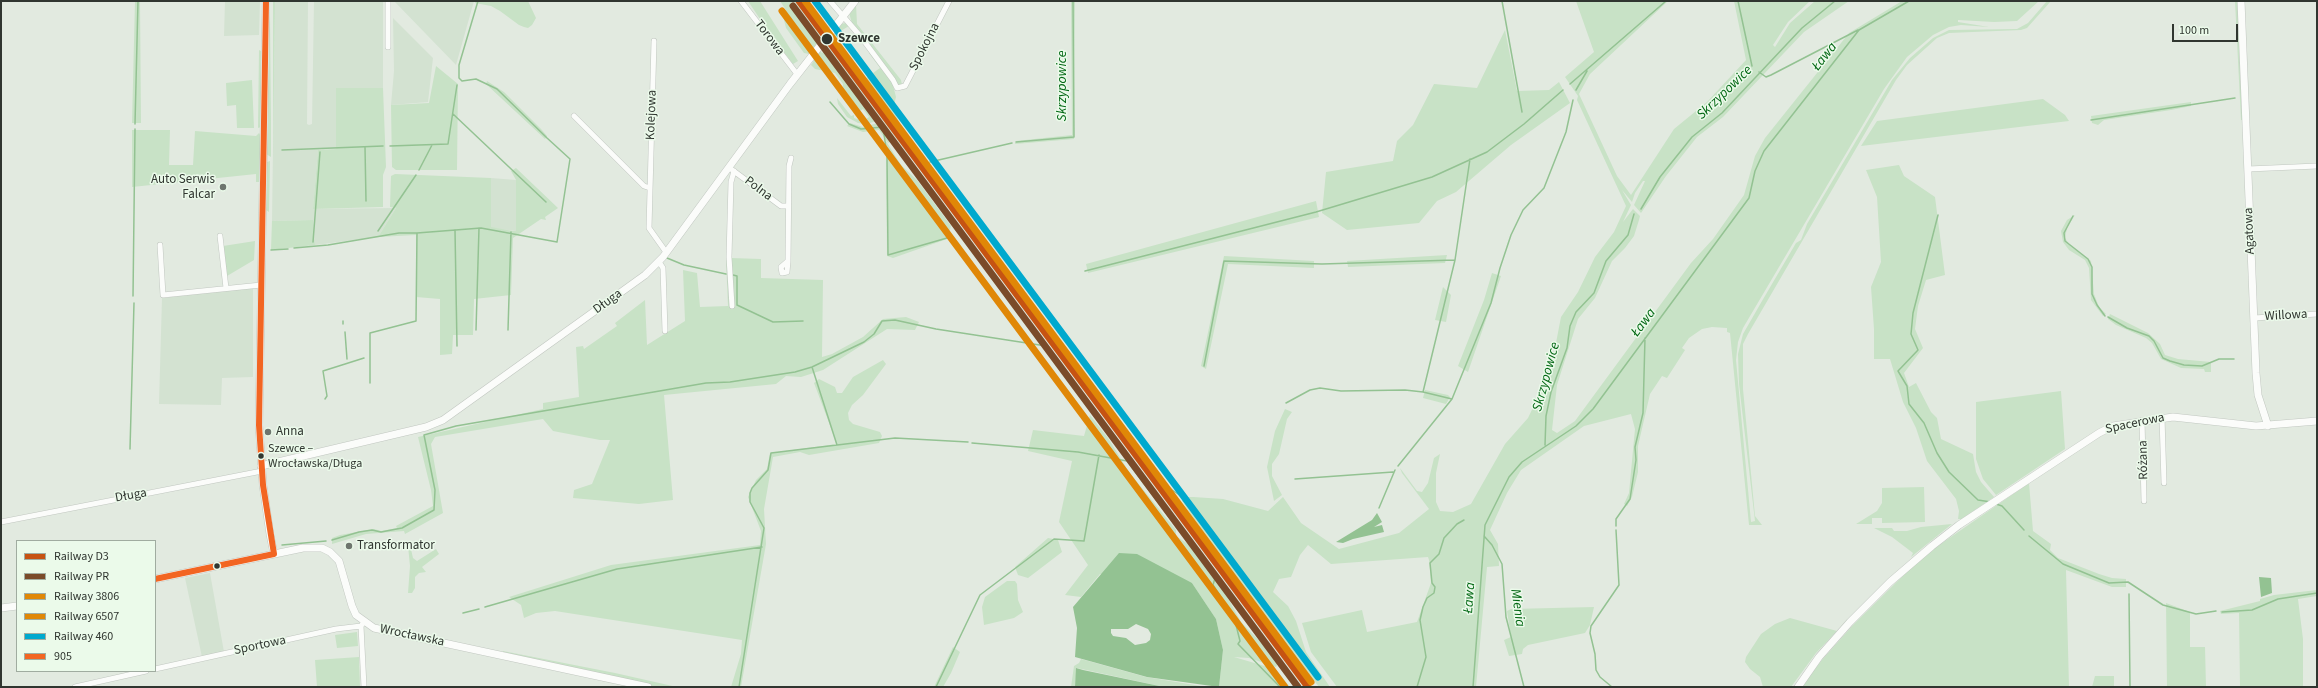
<!DOCTYPE html>
<meta charset="utf-8">
<style>
body{margin:0}
#map{position:relative;width:2318px;height:688px;overflow:hidden;background:#e2eae0;font-family:"Source Sans 3",sans-serif}
canvas{display:block}
.frame{position:absolute;inset:0;border:2px solid #303630;pointer-events:none}
.legend{position:absolute;left:16px;top:540px;width:140px;height:132px;box-sizing:border-box;background:#ebfaea;border:1px solid #a0aca0;margin:0;padding:5px 7px;list-style:none;font-size:12px;color:#303630}
.legend li{display:flex;align-items:center;gap:8px;height:20px}
.legend b{width:20px;border:1px solid #a0aca0}
.scale{position:absolute;left:2172px;top:24px;width:66px;height:18px;box-sizing:border-box;border:2px solid #303630;border-top:0;padding-left:5px;font-size:12px;line-height:14px;white-space:nowrap;color:#303630;-webkit-text-stroke:3px #ebfaea;paint-order:stroke}
</style>
<div id="map">
<canvas width="2318" height="688"></canvas>
<div class="frame"></div>
<ul class="legend">
<li><b style="height:5px;background:#c65312"></b>Railway D3</li>
<li><b style="height:5px;background:#7a4b2a"></b>Railway PR</li>
<li><b style="height:5px;background:#e08707"></b>Railway 3806</li>
<li><b style="height:5px;background:#e08707"></b>Railway 6507</li>
<li><b style="height:5px;background:#00a9ce"></b>Railway 460</li>
<li><b style="height:5px;background:#f26522"></b>905</li>
</ul>
<div class="scale">100 m</div>
</div>
<script>
const g = document.querySelector('canvas').getContext('2d');
g.lineJoin = 'round';
function fill(path, color) { g.fillStyle = color; g.fill(path, 'evenodd'); }
const shape = rows => new Path2D(rows.map(r => 'M' + r).join(''));
function stroke(path, color, width, dash) { g.strokeStyle = color; g.lineWidth = width; g.lineCap = dash ? 'butt' : 'round'; g.setLineDash(dash || []); g.stroke(path); }
function label(font, color, halo, rows, align = 'center') {
  g.font = font + ' "Source Sans 3",sans-serif'; g.lineWidth = 3; g.setLineDash([]); g.textBaseline = 'middle'; g.strokeStyle = halo; g.fillStyle = color; for (const [text, x, y, turn = 0] of rows) {
    g.save(); g.translate(x, y); g.rotate((+turn || 0) * Math.PI / 180); g.textAlign = isNaN(turn) ? turn : align; if (halo) g.strokeText(text, 0, 0); g.fillText(text, 0, 0); g.restore();
  }
}
const built = shape([
 [225,1,260,1,259,35,224,36],
 [275,1,308,1,307,124,309,125,312,124,314,1,383,1,383,88,336,88,336,149,318,150,313,209,396,208,378,237,315,245,313,220,272,221],
 [392,1,474,1,456,65,395,2],
 [790,1,800,1,820,28,830,25,820,39,818,40],
 [393,18,433,58,428,102,391,105,394,71],
 [830,38,914,153,909,156,826,45],
 [491,178,516,180,516,231,491,228],
 [253,288,253,377,222,378,221,405,159,404,162,298],
 [210,573,224,652,202,657,185,578]
]);
const green = shape([
 [135,1,140,1,141,123,132,123],
 [273,1,275,1,275,12,273,157],
 [476,1,528,1,536,18,532,25,528,28,524,27,519,25,500,11,491,6,475,3],
 [748,1,760,1,798,61,793,64,772,37],
 [780,1,790,1,818,40,820,39,809,54,804,53,786,28,784,20,786,10],
 [1071,1,1075,1,1074,139,1015,144,1016,141,1072,135],
 [1576,1,1668,1,1590,74,1579,94,1617,176,1631,195,1674,129,1707,102,1746,60,1734,1,1810,1,1788,22,1773,45,1775,47,1790,23,1815,1,1849,1,1804,32,1723,117,1697,137,1666,176,1641,213,1634,205,1645,181,1643,181,1635,193,1632,202,1622,190,1631,205,1623,222,1633,209,1640,216,1639,220,1634,236,1625,248,1612,261,1595,298,1578,319,1557,385,1552,430,1557,433,1575,421,1691,263,1713,239,1744,195,1755,156,1765,138,1849,33,1902,1,2039,1,2017,21,1994,22,1958,20,1958,22,1989,27,1961,25,1949,27,1933,35,1907,57,1884,89,1743,328,1738,342,1736,360,1751,522,1755,521,1739,384,1738,354,1743,334,1762,301,1796,243,1801,240,1807,224,1892,80,1910,58,1933,38,1949,30,2017,29,2028,23,2047,1,2051,1,2027,28,2021,30,1949,33,1937,38,1907,65,1896,80,1748,334,1743,344,1743,389,1755,516,1762,525,1749,525,1730,333,1727,332,1727,328,1712,327,1702,329,1689,338,1682,348,1685,350,1667,378,1662,376,1650,394,1638,446,1638,472,1632,497,1627,506,1624,504,1629,493,1635,429,1631,414,1584,426,1521,470,1507,493,1490,530,1498,544,1499,566,1487,567,1476,687,1337,687,1311,652,1302,623,1362,610,1367,632,1417,622,1431,583,1429,560,1428,557,1331,564,1308,545,1300,555,1291,577,1279,579,1273,592,1288,606,1296,621,1306,652,1330,687,1319,687,1220,559,1182,501,1185,497,1193,497,1223,499,1268,511,1283,497,1301,523,1339,549,1399,533,1429,509,1402,473,1400,468,1417,491,1422,492,1428,483,1434,458,1440,454,1436,473,1436,502,1440,511,1453,512,1471,504,1505,444,1528,418,1538,397,1544,372,1555,348,1561,317,1578,292,1595,257,1614,232,1626,206,1577,100,1578,96,1565,77,1594,52],
 [2235,1,2239,1,2244,120,2241,120],
 [856,4,857,24,901,80,902,85,898,86,852,23,849,13],
 [270,15,271,124,271,157,266,154,268,30],
 [846,23,849,26,839,32,840,35,835,39,846,55,844,57,830,38,841,24],
 [1505,30,1517,91,1549,90,1559,82,1570,103,1511,145,1456,192,1437,201,1419,223,1347,230,1322,213,1326,172,1393,161,1397,141,1413,125,1434,84,1477,88],
 [259,50,263,52,261,127,258,128],
 [826,50,893,140,888,143,879,130,863,132,847,126,850,123,863,127,878,123,877,121,866,124,858,123,847,117,838,104,837,98,851,116,854,115,854,118,863,121,869,117,863,109,857,113,859,110,847,93,842,93,843,84,835,73,815,69,811,65,820,51,822,53],
 [871,52,892,81,896,97,893,109,905,134,902,136,862,81,880,68,869,53],
 [436,66,458,84,457,170,396,170,392,167,391,105,429,103],
 [252,80,254,128,237,128,236,105,227,106,226,83],
 [487,81,504,92,541,129,547,136,545,139,486,84],
 [336,88,383,88,386,167,383,175,383,207,313,209,318,150,336,149],
 [2043,99,2065,115,2069,121,1861,146,1877,121],
 [2191,102,2191,106,2171,110,2104,120,2098,125,2092,123,2091,116],
 [132,130,170,130,169,165,193,165,195,131,256,136,259,133,261,136,260,182,256,182,256,174,132,187],
 [886,141,901,165,917,180,951,226,947,239,893,258,887,256],
 [270,161,269,212,266,210,267,162],
 [1899,165,1904,176,1935,197,1945,275,1926,280,1918,306,1915,329,1923,348,1904,373,1909,387,1916,383,1931,412,1937,418,1941,439,1973,454,1976,472,1981,482,1994,497,1962,519,1958,519,1959,511,1956,499,1927,461,1916,428,1903,402,1890,359,1874,359,1874,329,1871,287,1881,262,1877,197,1866,170],
 [516,168,558,208,545,217,546,220,541,219,513,238,511,295,474,299,473,335,453,335,452,354,440,355,440,299,416,297,416,235,378,237,396,208,390,207,391,176,395,174,491,178,491,227,513,231,516,231,516,180,511,171],
 [1316,201,1319,217,1088,273,1086,264],
 [2075,215,2067,228,2065,238,2069,244,2091,261,2094,294,2099,307,2106,314,2103,316,2091,300,2089,268,2085,260,2069,250,2063,242,2061,231,2067,220],
 [313,220,315,245,271,250,272,221],
 [255,241,254,260,227,276,223,246],
 [1447,255,1445,263,1348,267,1347,261],
 [1224,256,1314,261,1314,268,1228,264,1206,369,1201,366],
 [731,258,761,259,761,278,823,280,822,357,832,354,863,337,883,319,906,317,919,322,915,330,887,329,823,370,801,377,786,376,776,384,664,395,673,500,639,504,573,498,574,490,592,484,610,440,600,440,553,431,543,419,435,437,431,444,443,513,405,534,404,531,366,534,332,544,332,538,340,535,374,529,381,531,397,528,396,526,433,506,431,490,418,437,543,409,543,403,579,397,576,347,583,346,584,349,617,326,615,323,645,300,647,345,685,321,683,270,697,273,700,307,728,306,726,260],
 [1492,273,1501,276,1468,372,1458,366,1484,300],
 [1443,287,1451,295,1446,322,1435,320],
 [2110,314,2148,333,2160,344,2165,355,2178,359,2211,362,2211,372,2205,372,2204,369,2181,368,2161,359,2152,343,2146,338,2116,325,2108,319],
 [883,360,886,364,863,395,852,405,848,413,849,420,853,424,880,432,882,436,879,443,809,455,800,452,773,457,764,509,766,544,741,687,731,687,741,654,742,640,555,611,536,613,524,618,521,605,509,597,611,565,760,545,761,531,748,497,756,480,767,469,770,453,837,444,814,383,819,379,835,387,837,393,842,393,853,377],
 [1425,390,1448,395,1450,397,1446,404,1423,398],
 [2061,391,2065,449,1996,495,1983,479,1976,459,1976,402],
 [1285,409,1292,412,1287,419,1279,454,1272,464,1272,476,1282,495,1274,501,1267,467,1275,431],
 [1090,415,1108,438,1129,472,1176,530,1176,536,1197,550,1218,580,1241,622,1279,661,1276,667,1249,658,1234,657,1275,669,1290,687,1219,687,1223,650,1216,619,1192,583,1100,574,1081,597,1065,595,1088,565,1059,522,1072,461,1028,451,1033,430,1084,436],
 [2029,483,2033,531,2051,544,2050,550,2058,558,2099,574,2112,578,2126,579,2126,587,2112,587,2066,570,2069,687,1801,687,1821,661,1854,624,1914,565,1935,548],
 [1924,487,1925,522,1882,523,1882,518,1872,518,1872,524,1856,524,1877,511,1882,503,1882,488],
 [1952,524,1911,557,1913,553,1892,537,1874,528,1892,528,1894,531,1907,531,1921,527],
 [1048,538,1058,540,1062,552,1028,578,1018,575,1015,567],
 [410,545,413,558,417,561,436,549,439,554,422,567,426,572,419,573,415,577,415,588,412,593,408,593,410,566,408,546],
 [1007,581,1015,581,1017,584,1018,600,1023,612,1014,618,984,625,982,607,985,597],
 [2317,590,2317,596,2298,599,2303,639,2303,687,2240,687,2239,613,2221,614,2220,611,2260,601,2260,599,2274,595],
 [2166,603,2190,612,2190,647,2205,647,2206,687,2167,687],
 [1594,607,1590,625,1585,633,1528,645,1523,649,1522,654,1509,656,1504,640,1511,637,1507,611,1511,609],
 [1790,618,1837,631,1816,653,1791,687,1763,687,1760,677,1750,669,1745,662,1746,657,1761,634,1775,624],
 [357,632,358,646,337,648,335,635],
 [953,647,960,652,951,673,943,687,934,687],
 [503,651,615,673,677,687,657,687,503,654],
 [359,657,360,687,317,687,315,660],
 [1081,659,1146,677,1207,687,1164,687,1077,668,1075,687,1071,687,1074,666,1079,663],
 [2095,676,2114,676,2114,687,2092,687]
]);
const water = shape([
 [1377,513,1382,522,1374,527,1382,525,1384,532,1353,539,1343,543,1336,542,1372,520],
 [1119,553,1137,554,1192,583,1216,619,1223,650,1219,687,1147,677,1075,657,1077,628,1073,607],
 [1136,624,1148,629,1151,634,1150,640,1146,643,1135,645,1126,638,1113,636,1111,633,1111,629,1128,629],
 [2259,577,2271,578,2272,593,2261,597],
 [1076,668,1083,670,1164,687,1075,687]
]);
const stream = shape([
 [1502,1,1522,112],
 [1738,1,1752,66],
 [1759,72,1766,77,1771,75,1858,30],
 [1570,84,1666,1],
 [1576,90,1587,71],
 [830,102,849,124,861,129,883,127,887,155,888,255,947,238],
 [453,114,546,202],
 [2091,120,2235,98],
 [135,124,138,1],
 [1016,142,1074,137,1073,1],
 [390,146,448,144,457,85],
 [365,147,366,201],
 [282,150,383,146],
 [930,162,1012,143],
 [419,170,432,145],
 [1641,209,1660,177,1692,137,1722,113,1802,28,1835,1],
 [1938,215,1913,313,1911,334,1918,350,1898,371,1907,386,1909,404,1924,423,1937,453,1949,472,1978,500,1991,502],
 [2073,216,2064,233,2065,241,2088,259,2092,267,2092,294,2097,305,2105,316],
 [455,230,457,346],
 [378,231,416,175],
 [313,242,320,152],
 [294,248,328,245,399,233,417,233],
 [271,250,288,249],
 [667,258,684,265,726,274],
 [1085,271,1316,212,1432,177,1487,152,1524,124,1563,90],
 [733,275,737,276,737,305,773,322,803,321],
 [133,296,135,129],
 [2108,317,2127,328,2149,336,2154,341,2163,358,2170,361,2184,365,2202,366,2219,359,2234,359],
 [343,321,343,324],
 [476,330,479,228],
 [508,330,511,232],
 [345,332,347,359],
 [1204,366,1224,261,1322,264,1455,260],
 [812,367,837,445],
 [370,383,370,333,416,321,417,233,481,228,557,242,570,159,547,138,497,89,476,79,462,81,459,78,459,65,478,1],
 [1423,392,1455,260,1470,159],
 [325,399,327,396,323,371,364,358],
 [1286,403,1310,390,1320,388,1341,391,1405,390,1423,392,1452,399,1491,303,1500,268,1511,235,1523,210,1544,188,1566,132,1573,100],
 [972,443,1078,452,1127,461,1215,578,1213,585,1234,617,1240,641,1238,644,1280,687],
 [1545,445,1546,416,1551,392,1567,348,1570,326,1576,312,1594,293,1606,261,1628,235,1634,214],
 [130,449,134,303],
 [1398,466,1452,399],
 [1295,479,1393,472],
 [1162,483,1191,503],
 [1149,490,1154,490],
 [1996,504,2002,506,2024,530],
 [1379,508,1395,470],
 [1616,526,1616,519,1630,499,1636,460,1635,447,1643,413,1645,338],
 [1484,536,1492,545,1502,564,1506,617,1524,687],
 [2029,536,2063,564,2109,583,2128,582,2163,605,2196,614,2216,611],
 [332,540,359,532,372,530,381,532,402,528,434,510,435,490,424,435,456,426,706,383,730,382,795,372,812,367,864,342,874,334,882,321,895,320,936,329,1046,346],
 [282,545,326,541],
 [2129,594,2130,687],
 [485,607,617,569,762,547],
 [2222,612,2252,610,2278,599,2317,593],
 [463,613,479,609],
 [739,687,764,528,750,502,750,493,752,488,768,470,771,453,895,438,968,442],
 [936,687,980,595,1054,539,1084,541,1099,455],
 [1417,687,1426,657,1420,620,1423,607,1427,598,1434,593,1435,587,1432,583,1430,563,1439,554,1444,538,1457,524,1464,520],
 [1473,687,1485,525,1509,477,1522,462,1576,426,1593,409,1749,198,1755,171,1764,151,1859,30,1909,1],
 [1612,687,1600,677,1596,670,1595,654,1590,633,1591,626,1619,585,1616,530]
]);
const street = shape([
 [388,1,388,47],
 [741,1,797,74],
 [830,1,861,37,893,80,897,88,905,86,949,1],
 [654,41,649,228,666,252],
 [574,116,644,186,650,188],
 [731,169,781,206,788,206],
 [2248,169,2317,166],
 [220,236,226,288],
 [160,245,163,295,261,285],
 [788,261,787,272,782,273,781,267,788,261,789,166,791,158],
 [659,262,663,268,665,331],
 [732,306,729,257,731,182,734,171],
 [2254,318,2317,314],
 [2162,417,2164,483],
 [2142,420,2144,501],
 [1,522,262,471],
 [361,626,364,687],
 [155,669,336,629,361,626,364,622],
 [75,687,146,671]
]);
const secondary = shape([
 [266,1,259,425,263,485,270,534,274,554],
 [2241,1,2256,373,2258,395,2268,426],
 [261,466,426,427,443,420,645,275,663,257,790,84,855,1],
 [155,579,303,548,322,548,330,552,339,561,352,606,356,615,374,628,648,687],
 [1,608,17,606],
 [1798,687,1819,657,1850,622,1890,582,1932,546,1959,525,2099,433,2113,426,2173,417,2256,426,2317,421]
]);
const bus1 = shape([
 [266,1,259,425,263,485,274,554],
 [155,579,274,554]
]);
const rail1 = shape([
 [799,1,1308,687]
]);
const rail2 = shape([
 [793,6,1298,687]
]);
const rail3 = shape([
 [805,1,1311,682]
]);
const rail4 = shape([
 [782,11,1285,687]
]);
const rail5 = shape([
 [815,1,1318,677]
]);
const markers = [
 [827,39,6,"#303630"],
 [223,187,4,"#6e756e"],
 [268,432,4,"#6e756e"],
 [261,456,3.5,"#303630"],
 [349,546,4,"#6e756e"],
 [217,566,3.5,"#303630"]
];
const busNames = [
 ["Szewce –",268,449],
 ["Wrocławska/Długa",268,464]
];
const streetNames = [
 ["Torowa",769,38,53],
 ["Spokojna",925,47,-63],
 ["Kolejowa",652,115,-88],
 ["Polna",758,189,37],
 ["Agatowa",2250,231,-92],
 ["Długa",608,302,-36],
 ["Willowa",2286,316,-3],
 ["Spacerowa",2135,424,-12],
 ["Różana",2144,460,-91],
 ["Długa",131,496,-10],
 ["Wrocławska",412,636,12],
 ["Sportowa",260,646,-12]
];
const stopNames = [
 ["Szewce",838,39]
];
const poiNames = [
 ["Auto Serwis",215,180,"right"],
 ["Falcar",215,195,"right"],
 ["Anna",276,432],
 ["Transformator",357,546]
];
const waterNames = [
 ["Ława",1825,57,-52],
 ["Skrzypowice",1063,86,-90],
 ["Skrzypowice",1725,93,-44],
 ["Ława",1644,323,-53],
 ["Skrzypowice",1547,377,-75],
 ["Ława",1470,598,-86],
 ["Mienia",1517,608,82]
];
fill(built, '#d3e2d1');
fill(green, '#c8e2c6');
fill(water, '#93c292');
stroke(stream, '#93c292', 1.5);
stroke(street, '#c1c7c0', 6);
stroke(secondary, '#c1c7c0', 8);
stroke(street, '#fbfcfa', 5);
stroke(secondary, '#fbfcfa', 7);
stroke(bus1, '#f26522', 6);
stroke(rail1, '#c65312', 7);
stroke(rail2, '#7a4b2a', 7);
stroke(rail3, '#e08707', 7);
stroke(rail4, '#e08707', 7);
stroke(rail5, '#00a9ce', 7);
for (const [x, y, r, color] of markers) { const dot = new Path2D(); dot.arc(x, y, r, 0, 2 * Math.PI); g.fillStyle = color; g.fill(dot); stroke(dot, '#ebfaea', 1.5); }
label('12px', '#303630', '#ebfaea', busNames, 'left');
label('13px', '#303630', '#ebfaea', streetNames);
label('bold 13px', '#303630', '#ebfaea', stopNames, 'left');
label('13px', '#303630', '#ebfaea', poiNames, 'left');
label('italic 14px', '#026713', '#ebfaea', waterNames);
</script>
